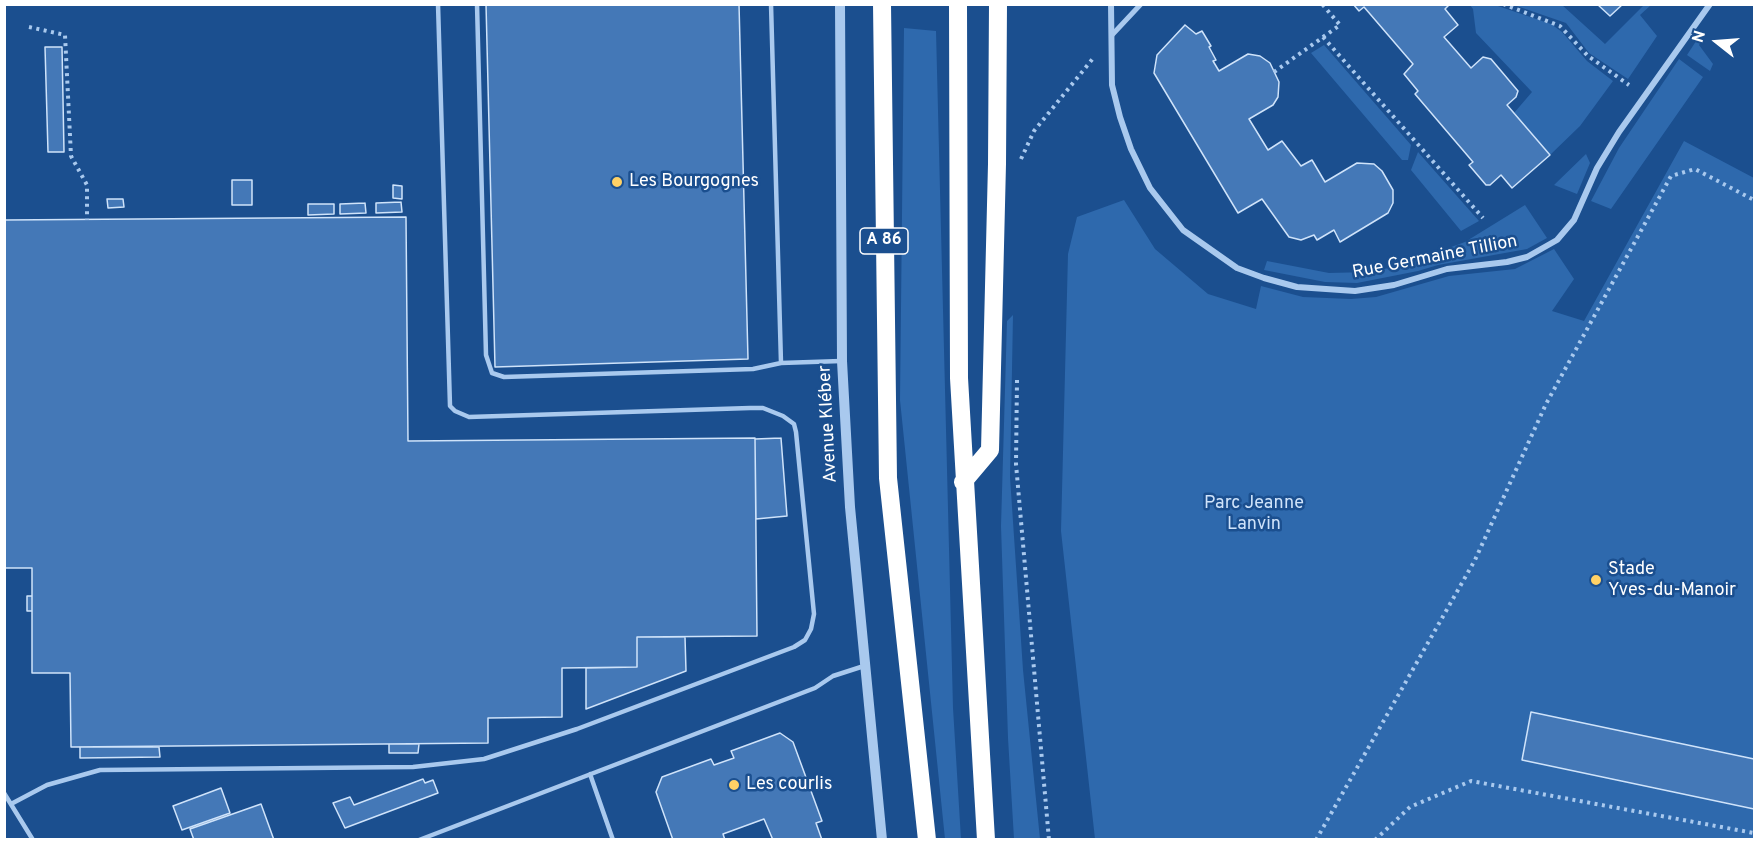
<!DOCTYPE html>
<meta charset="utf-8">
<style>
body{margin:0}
#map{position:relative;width:1759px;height:844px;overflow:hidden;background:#1b4f8f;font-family:Overpass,sans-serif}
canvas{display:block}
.frame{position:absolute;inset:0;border:6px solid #fff;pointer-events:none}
.north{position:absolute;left:1687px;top:12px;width:60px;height:60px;-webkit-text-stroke:4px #1b4f8f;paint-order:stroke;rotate:287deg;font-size:16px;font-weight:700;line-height:24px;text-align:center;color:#fff}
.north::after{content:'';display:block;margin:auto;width:21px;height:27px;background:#fff;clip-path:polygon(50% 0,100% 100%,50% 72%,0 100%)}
</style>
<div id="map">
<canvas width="1759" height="844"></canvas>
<div class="frame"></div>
<div class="north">N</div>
</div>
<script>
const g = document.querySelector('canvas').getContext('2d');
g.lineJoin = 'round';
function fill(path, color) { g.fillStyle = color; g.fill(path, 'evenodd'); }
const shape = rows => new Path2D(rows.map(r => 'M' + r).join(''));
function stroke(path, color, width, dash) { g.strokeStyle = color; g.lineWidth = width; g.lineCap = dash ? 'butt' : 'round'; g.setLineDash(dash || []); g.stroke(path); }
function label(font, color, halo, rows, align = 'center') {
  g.font = font + ' Overpass,sans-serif'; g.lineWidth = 5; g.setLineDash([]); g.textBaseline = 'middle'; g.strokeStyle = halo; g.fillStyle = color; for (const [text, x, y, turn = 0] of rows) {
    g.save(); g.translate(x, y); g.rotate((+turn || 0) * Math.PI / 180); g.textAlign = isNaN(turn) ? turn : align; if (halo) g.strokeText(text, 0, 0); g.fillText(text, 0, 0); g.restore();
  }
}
const green = shape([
 [1470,5,1495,5,1551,24,1562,32,1587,61,1613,81,1580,126,1550,155,1514,113,1532,92,1476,33,1473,9],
 [1514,5,1562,5,1605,44,1644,5,1651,5,1640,15,1657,36,1628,79,1589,53,1566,23],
 [904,28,936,31,953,708,961,839,945,839,900,400],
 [1702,32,1705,35,1699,45,1713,64,1710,71,1687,55],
 [1324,45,1411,145,1408,160,1402,160,1311,53],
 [1679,59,1703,77,1611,209,1591,201,1619,148],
 [1684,141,1754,178,1754,839,1095,839,1061,531,1068,254,1077,217,1124,200,1155,249,1208,294,1256,309,1261,286,1303,297,1351,299,1376,297,1449,276,1515,269,1554,249,1574,279,1552,311,1584,321],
 [1418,152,1479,221,1461,231,1411,170],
 [1586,154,1590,163,1577,194,1554,185],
 [1525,205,1547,238,1527,249,1438,265,1418,271,1357,283,1325,282,1264,270,1267,261,1329,273,1369,272,1399,266,1465,242],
 [1013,315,1010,477,1023,670,1040,839,1014,839,1008,738,1001,526,1007,321]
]);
const building = shape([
 [486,4,739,4,748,359,495,367,486,4],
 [1353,4,1450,4,1445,9,1458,25,1444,37,1471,68,1483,57,1491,59,1518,91,1516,97,1507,105,1550,155,1512,188,1501,175,1490,185,1486,185,1469,165,1473,162,1415,94,1418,91,1404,74,1413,64,1364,7,1359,11,1353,4],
 [1597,4,1623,4,1610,16,1597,4],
 [1185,25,1196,34,1202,31,1211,46,1209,47,1216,60,1213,61,1219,71,1248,54,1260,56,1270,63,1279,82,1278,97,1273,105,1249,119,1268,150,1282,141,1301,166,1312,160,1325,182,1357,163,1374,164,1382,171,1393,190,1393,203,1388,213,1340,242,1334,230,1317,240,1314,235,1301,240,1289,237,1262,199,1238,213,1154,73,1157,55,1185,25],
 [45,47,62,47,64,152,48,152,45,47],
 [232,180,252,180,252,205,232,205,232,180],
 [393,185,402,186,402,199,393,198,393,185],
 [107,199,123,199,124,207,108,208,107,199],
 [401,202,402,212,376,213,376,203,401,202],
 [365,203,366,213,340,214,340,204,365,203],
 [308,204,334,204,334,214,308,215,308,204],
 [406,217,408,441,755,438,757,636,637,637,637,667,562,668,562,717,488,718,488,743,71,747,70,673,32,673,32,568,4,568,4,220,406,217],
 [781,438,787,516,756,519,755,439,781,438],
 [27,596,32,596,32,611,27,611,27,596],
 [637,637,685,637,686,671,586,709,586,668,637,667,637,637],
 [1531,712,1754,759,1754,809,1522,760,1531,712],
 [780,733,793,742,822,821,816,823,822,840,773,840,764,819,723,834,725,840,673,840,656,792,662,777,711,759,714,765,734,758,731,751,780,733],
 [389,744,419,744,418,753,389,753,389,744],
 [80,747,159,747,160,757,80,758,80,747],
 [423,779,425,783,433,780,438,793,345,828,333,803,350,797,354,805,423,779],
 [221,788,230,813,182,830,173,806,221,788],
 [261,804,274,840,194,840,190,829,261,804]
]);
const path = shape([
 [1503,4,1560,26,1588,56,1629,85],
 [29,27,65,35,71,156,87,185,87,220],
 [1323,37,1483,218],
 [1274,72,1340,25,1322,4],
 [1021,159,1034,131,1095,56],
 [1017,380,1016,464,1049,840],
 [1316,840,1475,560,1546,404,1671,176,1695,169,1754,200],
 [1375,840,1410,807,1471,781,1754,833]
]);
const service = shape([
 [477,4,486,355,492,373,504,377,753,369,781,363,771,4],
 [781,363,841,361],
 [590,774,613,840],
 [4,793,33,840],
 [11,804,47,785,100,770,413,767,484,759,577,729,794,647,805,640,811,629,814,614,796,432,794,424,783,416,763,408,750,408,469,417,455,411,450,406,438,4],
 [419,840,815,688,833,676,864,666]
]);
const pedestrian = shape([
 [1112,35,1141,4]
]);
const minor = shape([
 [1111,4,1112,85,1120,117,1131,149,1150,188,1183,230,1237,268,1264,278,1297,287,1355,291,1394,285,1447,269,1507,262,1527,257,1557,240,1574,220,1597,168,1619,132,1710,4]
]);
const tertiary = shape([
 [840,4,842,361,850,507,882,840]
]);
const motorway = shape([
 [882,4,888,478,927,840],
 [958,4,959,378,986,840],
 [963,482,990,450,997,164,998,4]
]);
const markers = [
 [617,182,6,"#ffd166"],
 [1596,580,6,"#ffd166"],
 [734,785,6,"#ffd166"]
];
const shields = [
 [884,241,48]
];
const shieldNames = [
 ["A 86",884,241]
];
const poiNames = [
 ["Les Bourgognes",629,182],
 ["Stade",1608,570],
 ["Yves-du-Manoir",1608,591],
 ["Les courlis",746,785]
];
const streetNames = [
 ["Rue Germaine Tillion",1435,258,-11],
 ["Avenue Kléber",829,424,-93]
];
const parkNames = [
 ["Parc Jeanne",1254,504],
 ["Lanvin",1254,525]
];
fill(green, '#2e69ad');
fill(building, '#4478b7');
stroke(building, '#cfe3fa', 1.5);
stroke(path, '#a9c9ee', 4, [3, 4.5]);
stroke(service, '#a9c9ee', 4.5);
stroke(pedestrian, '#a9c9ee', 5);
stroke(minor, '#a9c9ee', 6);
stroke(tertiary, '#a9c9ee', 10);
stroke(motorway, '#fff', 18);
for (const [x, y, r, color] of markers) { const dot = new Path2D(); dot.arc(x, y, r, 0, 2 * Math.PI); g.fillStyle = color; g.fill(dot); stroke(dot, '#1b4f8f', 2); }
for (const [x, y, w] of shields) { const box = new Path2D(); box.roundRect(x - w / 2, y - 13, w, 26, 4.5); g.fillStyle = '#1b4f8f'; g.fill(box); stroke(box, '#fff', 1.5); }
label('bold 16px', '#fff', null, shieldNames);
label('18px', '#fff', '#1b4f8f', poiNames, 'left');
label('18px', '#fff', '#1b4f8f', streetNames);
label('18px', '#cfe3fa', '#1b4f8f', parkNames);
</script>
